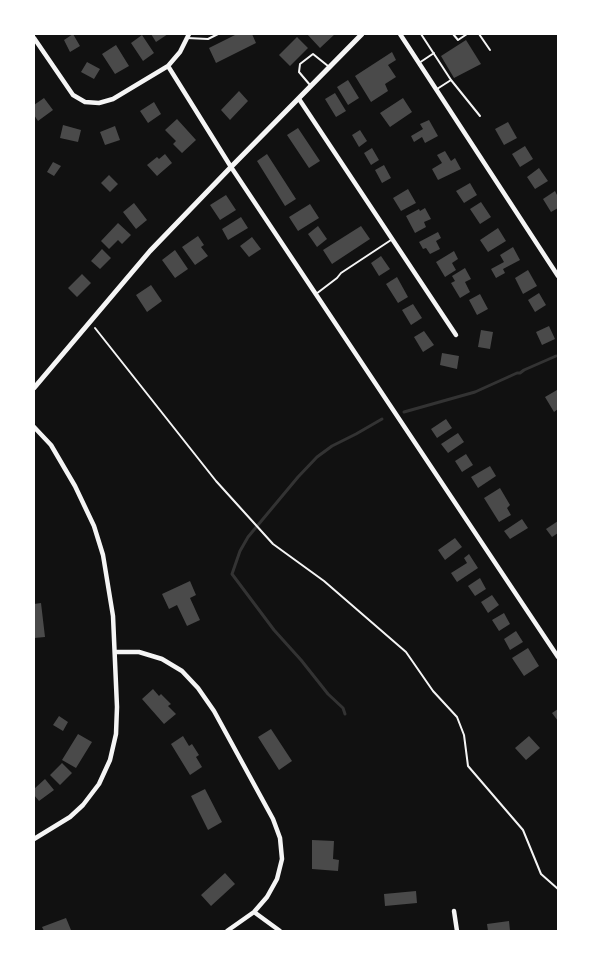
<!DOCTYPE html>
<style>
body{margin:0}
#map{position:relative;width:592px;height:965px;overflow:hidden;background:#111;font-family:Lato,sans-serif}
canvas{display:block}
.frame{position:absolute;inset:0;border:35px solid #fff;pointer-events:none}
</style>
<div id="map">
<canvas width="592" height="965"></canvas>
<div class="frame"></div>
</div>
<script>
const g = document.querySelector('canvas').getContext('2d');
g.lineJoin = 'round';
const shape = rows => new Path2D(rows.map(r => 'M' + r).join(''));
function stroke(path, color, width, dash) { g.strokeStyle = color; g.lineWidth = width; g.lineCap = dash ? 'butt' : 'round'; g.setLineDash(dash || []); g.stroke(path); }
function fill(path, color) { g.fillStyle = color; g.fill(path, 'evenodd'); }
const stream = shape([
 [404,412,475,392,517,373,520,373,524,370,556,356],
 [345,714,343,708,328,694,301,660,274,630,232,574,240,551,248,537,298,477,317,457,332,446,356,434,382,419]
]);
const building = shape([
 [73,34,80,46,70,52,64,40],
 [151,34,168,34,156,42],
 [237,34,252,34,256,43,216,63,209,48],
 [307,34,335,34,320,48],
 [142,35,154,53,143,61,131,43],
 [297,37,308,48,290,66,279,55],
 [466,40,481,64,454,78,441,56],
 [116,45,129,66,115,74,102,54],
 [392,52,396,60,388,65,396,77,385,84,388,91,371,102,355,76],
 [87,62,100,69,94,79,81,72],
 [348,80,359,98,348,105,337,87],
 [239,91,248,101,230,120,221,110],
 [335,93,346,111,336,117,325,99],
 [44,98,53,110,38,121,34,115,34,105],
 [403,98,412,112,390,127,380,113],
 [154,102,161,114,148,123,140,111],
 [177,119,196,140,182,153,173,144,176,141,165,130],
 [429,120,438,136,425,143,422,137,414,142,411,136,423,129,420,124],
 [508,122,517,138,504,145,495,129],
 [63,125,81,130,78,142,60,138],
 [115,126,120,140,105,145,100,132],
 [298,128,320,161,309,168,287,135],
 [360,130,367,141,359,147,352,135],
 [525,146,533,159,520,167,512,154],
 [372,148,379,160,371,165,364,153],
 [445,151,451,161,455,158,461,169,438,180,432,169,442,163,437,155],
 [165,154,172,163,157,176,147,165,157,157,159,159],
 [267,154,296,199,285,206,257,161],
 [53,162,61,166,54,176,47,172],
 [384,165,391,178,382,183,375,170],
 [539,168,548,181,535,189,527,177],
 [109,175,118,184,110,192,101,183],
 [470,183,477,195,464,203,456,191],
 [408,189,416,203,401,211,393,198],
 [555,191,558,197,558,208,551,212,543,199],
 [226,195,236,210,220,220,210,205],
 [481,202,491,217,480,224,470,209],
 [134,203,147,220,136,229,123,212],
 [310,204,319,218,298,231,289,217],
 [425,208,431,219,424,222,426,227,415,233,406,216,419,209,420,211],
 [241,217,248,228,228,240,222,229],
 [118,223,131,235,122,244,118,240,109,249,101,241],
 [318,226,327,239,317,247,308,234],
 [361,226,370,239,332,264,323,250],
 [498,228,506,241,488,252,480,240],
 [438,232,441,238,436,241,440,249,430,254,426,248,423,249,419,242],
 [198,236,204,245,201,247,208,256,195,265,182,247],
 [252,237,261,249,249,257,240,246],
 [513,247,520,260,503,269,505,273,496,278,491,269,504,262,500,255],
 [102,249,111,258,100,269,91,261],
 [175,250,188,269,175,278,162,260],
 [454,251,458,259,452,263,456,270,445,277,436,262],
 [381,256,390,269,379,276,371,263],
 [465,268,471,279,465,282,470,292,460,298,451,283,455,281,452,276],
 [528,270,537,286,523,294,515,278],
 [82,274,91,283,77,297,68,288],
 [397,277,408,297,398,303,386,284],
 [151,285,162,301,147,312,136,295],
 [539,293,546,305,535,312,528,300],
 [480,294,488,309,477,315,469,300],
 [413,304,422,318,411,325,402,310],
 [549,326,555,339,542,345,536,332],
 [481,330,493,332,490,349,478,347],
 [424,331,434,345,423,352,414,337],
 [442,353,459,356,457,369,440,365],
 [557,390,558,394,558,409,554,412,545,397],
 [446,419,452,428,437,438,431,429],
 [458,433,464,442,448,453,441,444],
 [466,454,473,465,462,472,455,461],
 [490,466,496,476,478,488,471,477],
 [500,488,510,505,507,508,511,515,499,522,484,498],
 [522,519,528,528,510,539,504,531],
 [558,521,558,533,552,537,546,529],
 [455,538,462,547,445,560,438,550],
 [469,554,478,568,457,582,451,573,467,563,464,558],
 [480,578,486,589,475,596,468,586],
 [190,581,196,595,190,598,200,620,187,626,177,605,169,609,162,594],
 [492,595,499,605,488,613,481,602],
 [41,603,45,637,34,638,34,604],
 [504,613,510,624,499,631,492,620],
 [516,631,523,642,510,650,504,639],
 [528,648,539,666,524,676,512,658],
 [153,689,159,696,161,694,171,704,168,706,176,714,164,724,142,699],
 [558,709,558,721,552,713],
 [59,716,68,722,63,731,53,725],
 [271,729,292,761,279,770,258,737],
 [78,734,92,742,76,768,62,760],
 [183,736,189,746,192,744,199,755,196,757,202,767,190,775,171,744],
 [529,736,540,748,526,760,515,748],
 [62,763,72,773,60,785,50,775],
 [45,779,54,790,39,801,34,795,34,789],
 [205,789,222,822,208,830,191,796],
 [312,840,334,841,333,859,339,860,338,871,312,869],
 [225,873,235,884,211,906,201,895],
 [416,891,417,903,385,906,384,894],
 [66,918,71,930,44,931,42,927],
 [509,921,510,931,488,931,487,924]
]);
const path = shape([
 [95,328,216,481,273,544,324,581,406,652,433,691,457,717,464,735,468,766,523,830,541,874,558,889]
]);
const service = shape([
 [421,34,451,80,480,116],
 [453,34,458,40,467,34],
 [479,34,490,50],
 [187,38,208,39,218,34],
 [419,63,434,53],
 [310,85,299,72,300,64,313,54,328,66],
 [437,89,451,80],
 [316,294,337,278,341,273,391,240]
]);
const minor = shape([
 [400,34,558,276],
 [34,38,73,95,85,102,99,103,113,99,168,66,180,52,189,34],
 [168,66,231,167,558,657],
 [299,99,456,335],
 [34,427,51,445,75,486,94,526,103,555,113,616,117,707,116,734,110,760,99,784,83,805,70,817,34,839],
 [115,652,139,652,162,659,182,671,198,688,214,711,273,819,280,838,282,859,277,879,267,897,254,912,227,931],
 [454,911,457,931],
 [254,912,280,931]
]);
const tertiary = shape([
 [34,388,150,251,231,167,362,34]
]);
stroke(stream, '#333', 3);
fill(building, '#4a4a4a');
stroke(path, '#f5f5f5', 2);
stroke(service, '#f5f5f5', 2);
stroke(minor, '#f5f5f5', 4.5);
stroke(tertiary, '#f5f5f5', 5);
</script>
